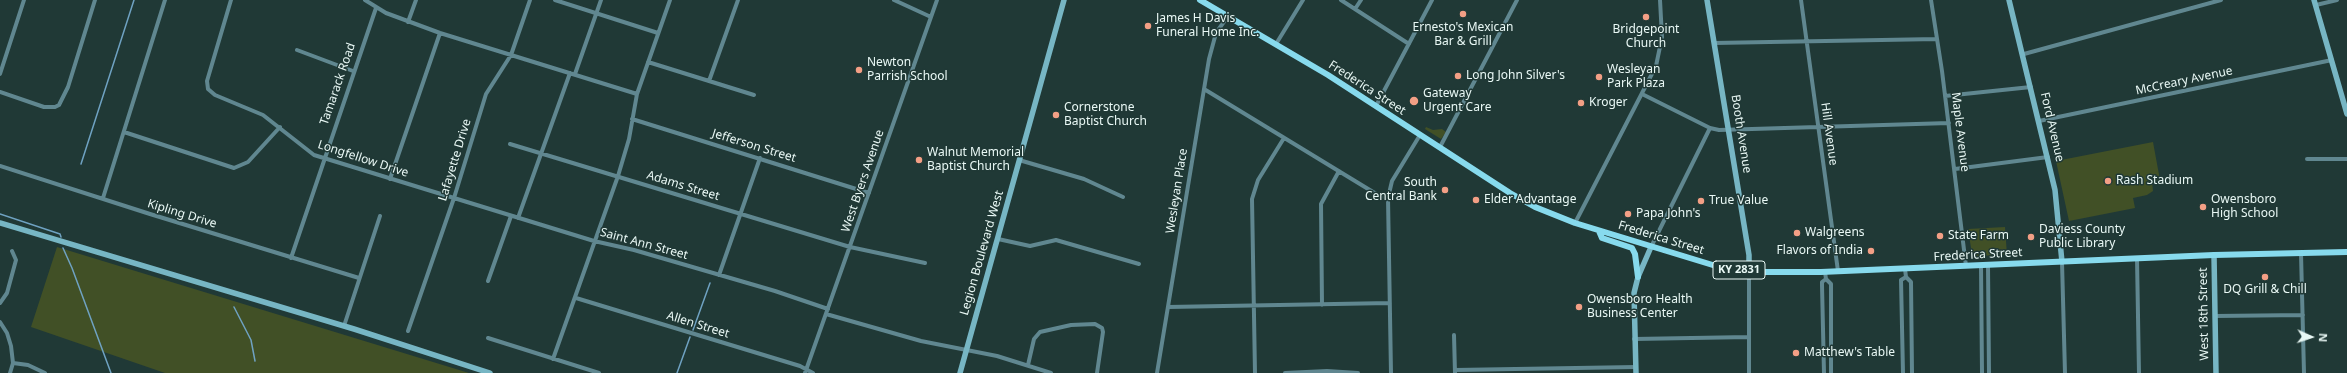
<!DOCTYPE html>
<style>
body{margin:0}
#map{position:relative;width:2347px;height:373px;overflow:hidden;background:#203936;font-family:"Noto Sans",sans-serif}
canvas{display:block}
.north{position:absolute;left:2291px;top:317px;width:40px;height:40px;-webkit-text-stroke:3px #203936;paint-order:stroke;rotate:93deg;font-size:11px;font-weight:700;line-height:16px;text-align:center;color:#e9f8f5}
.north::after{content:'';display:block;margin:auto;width:14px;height:18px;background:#e9f8f5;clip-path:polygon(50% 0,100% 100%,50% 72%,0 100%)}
</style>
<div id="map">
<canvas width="2347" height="373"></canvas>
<div class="north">N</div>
</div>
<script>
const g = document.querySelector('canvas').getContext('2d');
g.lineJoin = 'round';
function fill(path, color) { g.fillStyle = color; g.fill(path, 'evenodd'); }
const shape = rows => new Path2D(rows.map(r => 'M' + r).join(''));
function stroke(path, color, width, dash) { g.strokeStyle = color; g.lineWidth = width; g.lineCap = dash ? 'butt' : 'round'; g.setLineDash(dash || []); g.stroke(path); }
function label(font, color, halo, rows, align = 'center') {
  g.font = font + ' "Noto Sans",sans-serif'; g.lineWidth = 3; g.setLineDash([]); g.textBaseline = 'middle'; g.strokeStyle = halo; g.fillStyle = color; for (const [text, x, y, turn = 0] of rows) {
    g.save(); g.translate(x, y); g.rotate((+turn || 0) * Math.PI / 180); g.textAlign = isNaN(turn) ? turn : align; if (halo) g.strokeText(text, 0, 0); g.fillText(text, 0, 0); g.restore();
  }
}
const green = shape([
 [1426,127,1433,130,1442,129,1446,132,1441,139,1425,129],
 [2153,142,2160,180,2152,182,2153,191,2147,195,2133,198,2135,208,2069,221,2056,161],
 [2005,227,2007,255,1974,256,1972,254,1968,229],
 [57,247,469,373,165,373,31,327]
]);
const stream = shape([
 [81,164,134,0],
 [0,214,60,234,61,237],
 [63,248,72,268,111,373],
 [234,307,251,340,255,361],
 [693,330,710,283],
 [677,373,690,337]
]);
const street = shape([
 [231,0,207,81,208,89,215,95,263,115,314,155,594,241,634,250,775,291,828,309],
 [365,0,386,13,440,33,637,94],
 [555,0,658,33],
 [894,0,931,17],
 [1341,0,1409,44],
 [1801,0,1838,271],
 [1931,0,1942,71,1966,266],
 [2316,5,2337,0],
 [1355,9,1361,0],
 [408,22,416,0],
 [1714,43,1937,39],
 [1276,44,1303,0],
 [297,50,353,71],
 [2024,54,2221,0],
 [648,62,754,95],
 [0,74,24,0],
 [575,74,601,0],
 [709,81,738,0],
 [1204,89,1378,195,1388,198],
 [0,92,44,107,55,107,59,105,68,87,95,0],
 [1642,94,1710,128,1719,130,1949,123],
 [1945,96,2031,87],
 [1376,106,1432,0],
 [632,119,869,193],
 [2039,121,2332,60],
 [124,132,234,168,248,162,280,127],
 [510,144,850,247,925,263],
 [1440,147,1517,0],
 [2307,159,2347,159],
 [1019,160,1084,179,1123,197],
 [0,166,150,214,359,278],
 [1955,169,2048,157],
 [390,179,440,33],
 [103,198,165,0],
 [518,218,570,73],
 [1575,223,1656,66,1662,37,1660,0],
 [998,239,1030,246,1056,240,1139,264],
 [1651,247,1710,128],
 [2301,253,2304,373],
 [291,258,376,8],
 [2137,258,2139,373],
 [2062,262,2065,373],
 [1988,265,1989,373],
 [1981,266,1982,373],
 [1905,269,1906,277,1911,282,1912,373],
 [1749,271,1749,373],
 [1825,272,1826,279,1831,284,1831,373],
 [719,275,760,158],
 [488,281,511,216],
 [576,298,800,366,813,373],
 [0,303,7,293,16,260,12,251],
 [1322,305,1321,204,1339,171],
 [1168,307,1390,303],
 [826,314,921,341,997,356,1051,373],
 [2215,316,2303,315],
 [0,322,7,333,11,346,13,363,10,373],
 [344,326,380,216],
 [408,331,454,198,486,94,511,55,530,0],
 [1454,335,1455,373],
 [488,338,599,373],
 [1634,339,1749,337],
 [553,359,618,176,629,139,637,94,670,0],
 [13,363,28,365,45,373],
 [1028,365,1034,339,1040,332,1071,325,1095,324,1102,328,1103,332,1097,373],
 [1455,370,1636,367],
 [805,373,937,0],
 [1157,373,1209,59,1216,33,1228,16],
 [1255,373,1252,199,1258,180,1284,138],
 [1285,373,1327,371,1358,373],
 [1391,373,1388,198,1392,181,1420,135],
 [1824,373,1822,285,1822,282,1826,279],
 [1903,373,1901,280,1906,277]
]);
const secondary = shape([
 [1707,0,1749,255,1749,271],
 [2009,0,2055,190,2062,262],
 [2314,0,2347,114],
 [0,223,354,329,490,373],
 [2214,255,2216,373],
 [960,373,1064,0],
 [1636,373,1634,293,1638,277,1651,247]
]);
const primary = shape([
 [1200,0,1328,75,1510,193,1535,207,1575,223,1716,266,1760,272,1821,272,2214,255,2347,252],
 [1599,231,1602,238,1632,248,1635,254,1638,277]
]);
const markers = [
 [1463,14,4,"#f39f85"],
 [1646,17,4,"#f39f85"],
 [1148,26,4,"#f39f85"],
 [859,70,4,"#f39f85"],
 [1458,76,4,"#f39f85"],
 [1599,77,4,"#f39f85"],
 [1414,101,5,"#f39f85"],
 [1581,103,4,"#f39f85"],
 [1056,115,4,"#f39f85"],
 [919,160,4,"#f39f85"],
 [2108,181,4,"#f39f85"],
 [1445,190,4,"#f39f85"],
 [1476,200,4,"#f39f85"],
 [1701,201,4,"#f39f85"],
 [2203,207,4,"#f39f85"],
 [1628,214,4,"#f39f85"],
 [1797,233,4,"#f39f85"],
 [1940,236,4,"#f39f85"],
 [2031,237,4,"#f39f85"],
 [1871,251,4,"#f39f85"],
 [2265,277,4,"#f39f85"],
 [1579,307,4,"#f39f85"],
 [1796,353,4,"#f39f85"]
];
const shields = [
 [1739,270,52]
];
const shieldNames = [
 ["KY 2831",1739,270]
];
const poiNames = [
 ["James H Davis",1156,19],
 ["Funeral Home Inc.",1156,33],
 ["Ernesto's Mexican",1463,28,"center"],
 ["Bar & Grill",1463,42,"center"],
 ["Bridgepoint",1646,30,"center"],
 ["Church",1646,44,"center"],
 ["Newton",867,63],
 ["Parrish School",867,77],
 ["Wesleyan",1607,70],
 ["Park Plaza",1607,84],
 ["Long John Silver's",1466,76],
 ["Gateway",1423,94],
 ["Urgent Care",1423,108],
 ["Kroger",1589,103],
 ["Cornerstone",1064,108],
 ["Baptist Church",1064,122],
 ["Walnut Memorial",927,153],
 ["Baptist Church",927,167],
 ["Rash Stadium",2116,181],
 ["South",1437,183,"right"],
 ["Central Bank",1437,197,"right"],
 ["Elder Advantage",1484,200],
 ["Owensboro",2211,200],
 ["High School",2211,214],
 ["True Value",1709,201],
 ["Papa John's",1636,214],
 ["Daviess County",2039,230],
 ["Public Library",2039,244],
 ["Walgreens",1805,233],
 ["State Farm",1948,236],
 ["Flavors of India",1863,251,"right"],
 ["DQ Grill & Chill",2265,290,"center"],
 ["Owensboro Health",1587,300],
 ["Business Center",1587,314],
 ["Matthew's Table",1804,353]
];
const streetNames = [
 ["McCreary Avenue",2184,81,-12],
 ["Tamarack Road",338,84,-71],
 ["Frederica Street",1367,88,33],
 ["Ford Avenue",2052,127,77],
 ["Maple Avenue",1960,132,83],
 ["Booth Avenue",1741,134,81],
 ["Hill Avenue",1829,134,82],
 ["Jefferson Street",754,146,17],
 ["Longfellow Drive",363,159,18],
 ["Lafayette Drive",455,160,-73],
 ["West Byers Avenue",863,181,-71],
 ["Adams Street",683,186,17],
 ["Wesleyan Place",1177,191,-81],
 ["Kipling Drive",182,214,17],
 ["Frederica Street",1661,238,17],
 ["Saint Ann Street",644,244,15],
 ["Legion Boulevard West",982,253,-74],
 ["Frederica Street",1978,255,-3],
 ["West 18th Street",2204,314,-91],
 ["Allen Street",698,325,17]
];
fill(green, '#415026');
stroke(stream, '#6fa2c2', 1.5);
stroke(street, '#608790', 4);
stroke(secondary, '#77b6c4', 5.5);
stroke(primary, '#87daed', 6);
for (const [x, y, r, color] of markers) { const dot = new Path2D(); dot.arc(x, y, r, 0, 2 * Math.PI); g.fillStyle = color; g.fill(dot); stroke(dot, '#203936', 1.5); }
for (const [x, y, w] of shields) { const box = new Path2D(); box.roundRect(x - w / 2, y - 9, w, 18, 3); g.fillStyle = '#203936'; g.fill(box); stroke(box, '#e9f8f5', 1); }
label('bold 11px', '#e9f8f5', null, shieldNames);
label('12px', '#e9f8f5', '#203936', poiNames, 'left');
label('12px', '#e9f8f5', '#203936', streetNames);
</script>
